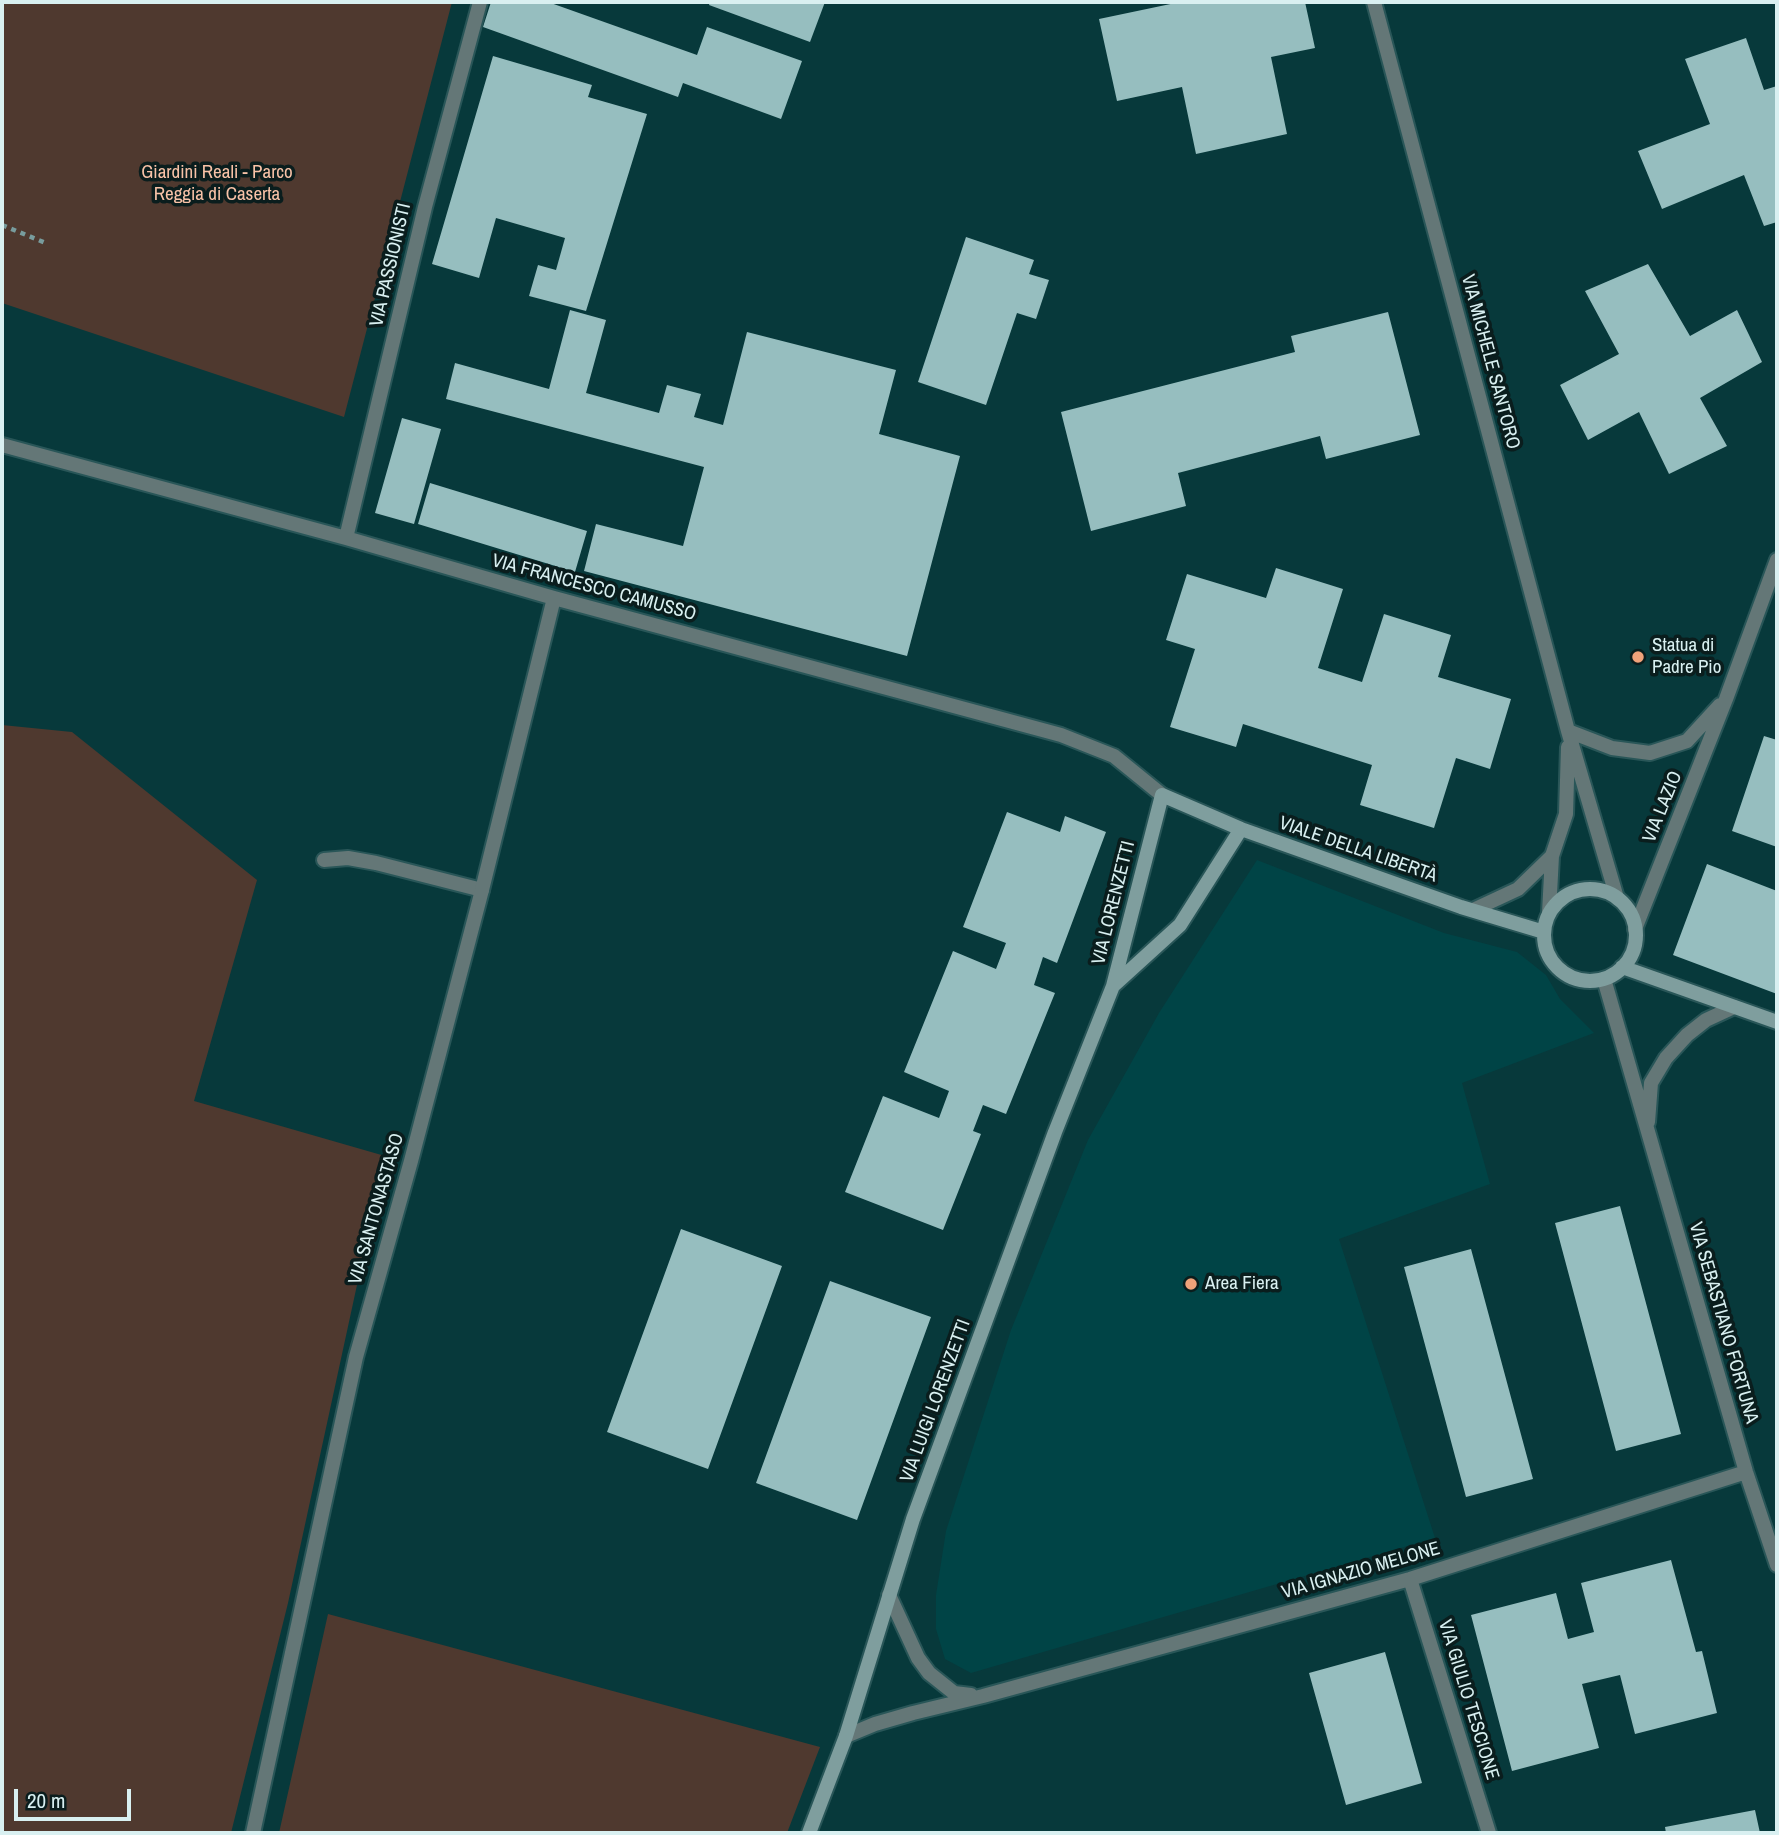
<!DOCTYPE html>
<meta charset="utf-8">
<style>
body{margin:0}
#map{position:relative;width:1779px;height:1835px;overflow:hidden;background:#07393b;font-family:"Archivo Narrow",sans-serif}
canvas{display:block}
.frame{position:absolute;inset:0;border:4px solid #d9f0f1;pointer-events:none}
.scale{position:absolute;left:14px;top:1789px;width:117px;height:32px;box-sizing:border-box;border:4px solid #d9f0f1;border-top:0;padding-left:9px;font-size:21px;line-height:24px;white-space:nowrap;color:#d9f0f1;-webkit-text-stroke:5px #0a1d1d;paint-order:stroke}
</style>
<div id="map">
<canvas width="1779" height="1835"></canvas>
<div class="frame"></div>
<div class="scale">20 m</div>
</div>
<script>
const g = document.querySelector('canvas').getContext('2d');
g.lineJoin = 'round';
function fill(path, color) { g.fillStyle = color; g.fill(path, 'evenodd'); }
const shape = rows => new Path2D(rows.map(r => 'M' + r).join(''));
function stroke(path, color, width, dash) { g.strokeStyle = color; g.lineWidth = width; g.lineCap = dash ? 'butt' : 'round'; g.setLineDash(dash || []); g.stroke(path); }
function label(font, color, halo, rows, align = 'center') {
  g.font = font + ' "Archivo Narrow",sans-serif'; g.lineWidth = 7; g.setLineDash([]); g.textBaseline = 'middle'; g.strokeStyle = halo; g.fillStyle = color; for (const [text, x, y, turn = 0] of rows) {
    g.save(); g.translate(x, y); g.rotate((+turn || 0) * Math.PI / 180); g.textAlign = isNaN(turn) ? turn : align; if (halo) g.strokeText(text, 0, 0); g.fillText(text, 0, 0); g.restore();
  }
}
const built = shape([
 [1257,860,1444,933,1517,952,1546,975,1560,999,1594,1033,1462,1083,1490,1184,1339,1239,1435,1538,971,1673,945,1659,936,1629,936,1595,946,1531,1011,1330,1088,1140,1159,1013]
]);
const green = shape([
 [2,2,452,2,344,417,2,303],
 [2,725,72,732,257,880,194,1101,385,1156,288,1603,231,1833,2,1833],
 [328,1614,820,1747,787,1833,279,1833]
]);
const building = shape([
 [491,2,548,2,697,55,707,27,802,61,781,119,683,83,678,97,483,27],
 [710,2,825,2,810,42,709,5],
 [1180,2,1305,2,1315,48,1271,57,1287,134,1196,154,1182,87,1117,101,1099,19],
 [1746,38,1764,90,1777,86,1777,222,1764,226,1744,175,1662,209,1638,151,1710,124,1685,59],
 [493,56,592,85,588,97,647,114,586,311,529,296,538,265,556,270,565,238,496,218,479,278,432,264],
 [966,237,1034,260,1029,274,1049,280,1036,319,1017,313,986,405,918,382],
 [1648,264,1690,336,1737,310,1762,362,1700,398,1727,446,1669,474,1639,412,1588,440,1560,385,1619,354,1585,291],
 [570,310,606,320,586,393,659,413,667,385,701,394,694,417,723,425,747,332,896,370,879,434,960,456,907,656,584,571,596,524,683,546,704,467,446,399,455,363,549,389],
 [1388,312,1420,435,1326,459,1320,436,1178,473,1186,506,1091,531,1061,412,1295,352,1291,336],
 [402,418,441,429,414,524,375,513],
 [430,483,587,531,575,572,418,524],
 [1276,568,1343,589,1318,668,1362,682,1384,614,1451,635,1438,677,1511,699,1490,769,1456,758,1434,828,1360,805,1372,765,1243,724,1236,747,1170,727,1195,649,1166,640,1187,574,1266,598],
 [1764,736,1777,740,1777,847,1732,831],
 [1007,812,1060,832,1065,816,1106,832,1057,963,1043,957,1034,985,1055,993,1006,1114,983,1105,973,1131,981,1134,943,1230,845,1192,883,1096,939,1118,949,1091,904,1072,953,951,996,969,1006,943,963,927],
 [1707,864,1777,891,1777,994,1673,955],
 [1620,1206,1681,1434,1616,1451,1555,1223],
 [681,1229,782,1266,708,1469,607,1432],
 [1471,1249,1533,1479,1466,1497,1404,1267],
 [830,1281,931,1317,857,1520,756,1483],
 [1671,1560,1696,1652,1702,1651,1717,1713,1635,1734,1620,1675,1582,1684,1599,1748,1512,1771,1471,1615,1556,1593,1568,1639,1594,1632,1581,1583],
 [1385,1652,1422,1783,1346,1805,1309,1673],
 [1755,1810,1760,1833,1666,1833,1665,1827]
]);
const path = shape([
 [2,225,48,244]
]);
const lane = shape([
 [324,860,348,858,376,863,482,890]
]);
const street = shape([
 [1374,2,1568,731,1617,898],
 [2,445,346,538,554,598,1061,735,1114,756,1162,795],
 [346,538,425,207,480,2],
 [1568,731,1612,748,1650,753,1687,741,1720,705],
 [1473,910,1518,889,1552,856],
 [1549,913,1552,856,1566,814,1568,747],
 [1635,929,1726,699,1777,560],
 [1604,979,1746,1472,1777,1565],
 [1648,1122,1651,1083,1666,1058,1687,1035,1706,1020,1734,1007],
 [1410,1579,1489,1833],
 [889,1595,918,1658,929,1673,954,1693,971,1695],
 [846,1736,875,1724,913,1713,983,1696,1410,1579,1746,1472],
 [253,1833,356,1357,411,1161,482,890,554,598]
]);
const secondary = shape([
 '1544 935a46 46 0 1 1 92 0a46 46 0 1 1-92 0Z',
 [1622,967,1777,1022],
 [1114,985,1180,925,1241,829],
 [809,1833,846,1736,913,1519,1055,1132,1113,986,1162,795,1241,829,1461,907,1544,932]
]);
const markers = [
 [1638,657,7,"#f0a27a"],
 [1191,1284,7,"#f0a27a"]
];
const parkNames = [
 ["Giardini Reali - Parco",217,173],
 ["Reggia di Caserta",217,195]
];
const streetNames = [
 ["VIA PASSIONISTI",391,265,-77],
 ["VIA MICHELE SANTORO",1490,362,75],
 ["VIA FRANCESCO CAMUSSO",594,588,15],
 ["VIA LAZIO",1663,807,-68],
 ["VIALE DELLA LIBERTÀ",1358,850,19],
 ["VIA LORENZETTI",1114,903,-76],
 ["VIA SANTONASTASO",377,1209,-74],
 ["VIA SEBASTIANO FORTUNA",1723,1323,74],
 ["VIA LUIGI LORENZETTI",936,1401,-70],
 ["VIA IGNAZIO MELONE",1361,1571,-16],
 ["VIA GIULIO TESCIONE",1468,1700,73]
];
const poiNames = [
 ["Statua di",1652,646],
 ["Padre Pio",1652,668],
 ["Area Fiera",1205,1284]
];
fill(built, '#004446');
fill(green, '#4f392f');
fill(building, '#96bebf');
stroke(lane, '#295658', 18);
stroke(street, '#295658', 18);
stroke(secondary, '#295658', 18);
stroke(path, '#789c9d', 4.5, [5, 5]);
stroke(lane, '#647777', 14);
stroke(street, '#647777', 14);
stroke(secondary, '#7f9e9e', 14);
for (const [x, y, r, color] of markers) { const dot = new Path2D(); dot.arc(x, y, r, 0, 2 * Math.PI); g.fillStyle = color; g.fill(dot); stroke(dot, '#0a1d1d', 2.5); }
label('19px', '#f8c2a7', '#0a1d1d', parkNames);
label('19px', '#d9f0f1', '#0a1d1d', streetNames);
label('19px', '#d9f0f1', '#0a1d1d', poiNames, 'left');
</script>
